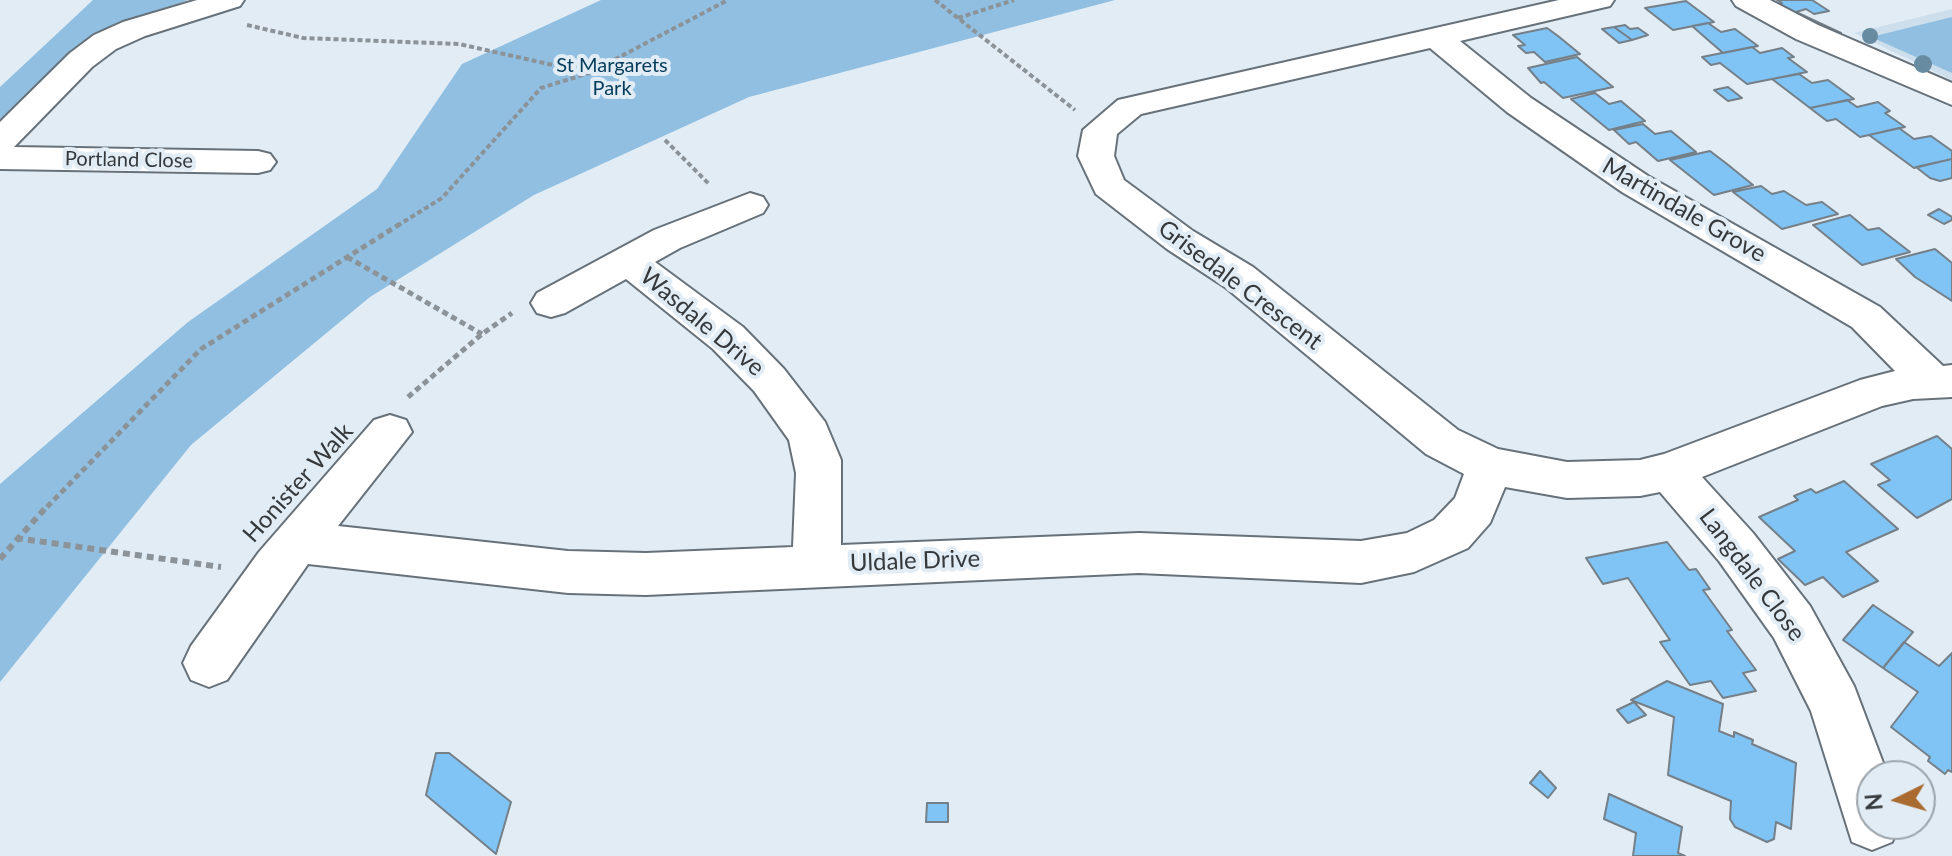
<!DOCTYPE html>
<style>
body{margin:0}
#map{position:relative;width:1952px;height:856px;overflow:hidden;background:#e1ecf5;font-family:Lato,sans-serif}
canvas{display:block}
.north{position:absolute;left:1856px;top:760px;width:80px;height:80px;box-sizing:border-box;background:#e1ecf5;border:2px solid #9ca4ab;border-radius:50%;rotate:265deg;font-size:22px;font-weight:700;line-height:32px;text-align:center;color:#35393c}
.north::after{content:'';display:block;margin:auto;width:28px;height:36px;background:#a96b30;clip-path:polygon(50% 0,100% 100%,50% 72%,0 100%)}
</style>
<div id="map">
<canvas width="1952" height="856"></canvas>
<div class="north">N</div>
</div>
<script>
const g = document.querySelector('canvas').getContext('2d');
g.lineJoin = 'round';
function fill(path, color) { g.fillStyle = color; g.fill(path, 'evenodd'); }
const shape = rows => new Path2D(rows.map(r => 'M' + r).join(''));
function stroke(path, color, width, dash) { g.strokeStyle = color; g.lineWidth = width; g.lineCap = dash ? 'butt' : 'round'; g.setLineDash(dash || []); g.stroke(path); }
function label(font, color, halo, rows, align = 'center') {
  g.font = font + ' Lato,sans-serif'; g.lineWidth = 8; g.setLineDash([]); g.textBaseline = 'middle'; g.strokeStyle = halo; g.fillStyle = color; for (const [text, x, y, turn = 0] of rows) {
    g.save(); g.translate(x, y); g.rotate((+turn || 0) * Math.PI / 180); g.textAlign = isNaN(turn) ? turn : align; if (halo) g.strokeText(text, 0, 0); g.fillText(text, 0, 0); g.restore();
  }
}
const built = shape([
 [1952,9,1952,80,1854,33]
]);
const green = shape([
 [93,0,188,0,86,40,0,125,0,87],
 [601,0,1115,0,749,97,534,195,370,297,191,445,0,682,0,484,188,322,377,189,462,64],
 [1952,17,1952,73,1871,37]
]);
const building = shape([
 [1777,0,1812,0,1829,11,1814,14,1806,9,1796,12,1841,33,1834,36,1769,6,1782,3,1777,0],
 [1686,1,1714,22,1673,30,1645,8,1686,1],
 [1708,23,1721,32,1735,29,1758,46,1723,53,1692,26,1708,23],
 [1625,25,1630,29,1638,28,1648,35,1632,40,1614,27,1625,25],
 [1614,27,1632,40,1619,43,1602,29,1614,27],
 [1547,28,1558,36,1580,54,1545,62,1534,52,1526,53,1518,46,1525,45,1513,35,1547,28],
 [1752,47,1760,53,1782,48,1794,57,1788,58,1807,72,1747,84,1720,63,1711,65,1702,57,1752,47],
 [1577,57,1613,87,1563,98,1544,82,1541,83,1528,68,1577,57],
 [1799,74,1812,83,1828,80,1854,99,1810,108,1772,79,1799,74],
 [1728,87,1742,98,1728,101,1714,90,1728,87],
 [1595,93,1609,104,1621,101,1645,121,1609,130,1571,99,1595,93],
 [1847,100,1857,107,1878,102,1890,111,1885,113,1905,127,1860,137,1836,119,1827,121,1810,108,1847,100],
 [1643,124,1655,134,1671,131,1696,152,1658,161,1636,142,1629,144,1614,130,1643,124],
 [1899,128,1914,139,1931,136,1952,151,1952,159,1914,168,1869,135,1899,128],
 [1710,151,1727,164,1753,185,1714,195,1670,160,1710,151],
 [1952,159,1952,178,1940,181,1930,178,1916,167,1952,159],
 [1761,186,1772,194,1784,191,1806,205,1822,202,1838,214,1782,229,1733,192,1761,186],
 [1939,209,1952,217,1952,220,1944,224,1928,215,1939,209],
 [1850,215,1868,230,1879,228,1910,252,1862,265,1813,225,1850,215],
 [1935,249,1952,263,1952,301,1915,277,1896,259,1935,249],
 [1937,436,1952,449,1952,499,1917,518,1878,485,1890,480,1871,464,1937,436],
 [1844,481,1898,529,1846,552,1878,581,1843,597,1823,577,1805,585,1778,559,1795,551,1759,517,1798,500,1794,496,1811,489,1816,493,1844,481],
 [1667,542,1689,570,1696,569,1710,589,1703,590,1732,630,1727,631,1756,670,1743,673,1756,691,1723,698,1711,681,1690,685,1660,642,1670,640,1628,578,1603,584,1586,558,1667,542],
 [1873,605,1913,632,1883,668,1843,640,1873,605],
 [1904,642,1939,666,1952,653,1952,772,1948,770,1945,774,1928,761,1930,757,1891,727,1918,692,1883,668,1904,642],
 [1667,681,1723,704,1719,731,1734,737,1734,732,1753,740,1752,744,1796,763,1791,829,1776,822,1774,839,1767,842,1735,827,1730,819,1731,801,1668,775,1674,717,1631,700,1667,681],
 [1634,702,1646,715,1628,723,1617,710,1634,702],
 [436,753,449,753,511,802,496,854,426,795,436,753],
 [1540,771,1556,788,1548,798,1530,783,1540,771],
 [1609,794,1682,827,1678,853,1685,856,1633,856,1636,833,1604,819,1609,794],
 [927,803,948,803,948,822,926,822,927,803]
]);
const pathFar2 = shape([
 [935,0,1075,110],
 [958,18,1014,0],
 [247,25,303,38,459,44,589,73,728,0],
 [665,140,709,184],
 [397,226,442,198,541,88,589,73]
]);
const pathFar1 = shape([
 [347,257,482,334],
 [408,397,482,334,512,313],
 [47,507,201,349,400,224]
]);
const path = shape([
 [16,538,221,567],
 [0,559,48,505]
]);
const minor = shape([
 [197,0,244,0,240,6,145,36,116,49,92,67,14,147,258,151,270,154,276,162,270,170,258,173,0,169,0,122,70,53,94,35,123,22,197,0],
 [1559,0,1614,0,1610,6,1460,41,1531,98,1648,176,1880,307,1943,366,1952,365,1952,397,1913,399,1882,406,1702,477,1753,533,1810,606,1854,686,1888,776,1872,776,1872,824,1900,824,1892,842,1872,850,1852,842,1811,711,1774,638,1719,561,1660,492,1640,496,1567,498,1505,487,1490,523,1468,548,1414,572,1361,583,1139,573,646,595,568,593,308,564,227,680,209,687,191,680,183,663,191,646,259,552,374,420,390,415,406,420,412,432,338,526,568,551,646,553,793,547,796,473,789,440,754,391,713,349,626,279,565,313,551,317,537,313,531,303,537,293,654,230,750,193,763,197,768,205,763,213,680,248,655,262,743,327,784,369,825,422,841,460,841,545,1139,533,1361,541,1407,533,1434,520,1455,498,1464,474,1426,454,1225,287,1167,249,1096,194,1078,156,1083,130,1118,100,1559,0],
 [1430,48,1507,112,1622,192,1852,327,1895,371,1860,380,1664,454,1640,460,1567,462,1498,449,1458,430,1253,267,1193,231,1124,180,1114,156,1117,134,1141,114,1430,48],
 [1732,0,1770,0,1818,25,1952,83,1952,105,1796,39,1736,6,1732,0]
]);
const trees = [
 [1870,36,8],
 [1923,64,9]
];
const farParknames = [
 ["St Margarets",612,66],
 ["Park",612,89]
];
const farStreetnames = [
 ["Portland Close",129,160,1]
];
const streetNames = [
 ["Martindale Grove",1684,210,30],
 ["Grisedale Crescent",1240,285,37],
 ["Wasdale Drive",702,322,40],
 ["Honister Walk",298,483,-48],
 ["Uldale Drive",915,561,-2],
 ["Langdale Close",1752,575,53]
];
fill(built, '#cddeec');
fill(green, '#90bfe1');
fill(building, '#80c4f5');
stroke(building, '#757f87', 2);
stroke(minor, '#677179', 4);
stroke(pathFar2, '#8b9399', 4, [5, 3]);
stroke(pathFar1, '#8b9399', 5, [6, 4]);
stroke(path, '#8b9399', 6, [7, 5]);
fill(minor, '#fff');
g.fillStyle = '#678ba0';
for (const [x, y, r] of trees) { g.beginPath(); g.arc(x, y, r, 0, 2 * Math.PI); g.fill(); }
label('20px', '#033c5b', '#e1ecf5', farParknames);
label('20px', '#35393c', '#e1ecf5', farStreetnames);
label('24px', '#35393c', '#e1ecf5', streetNames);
</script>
